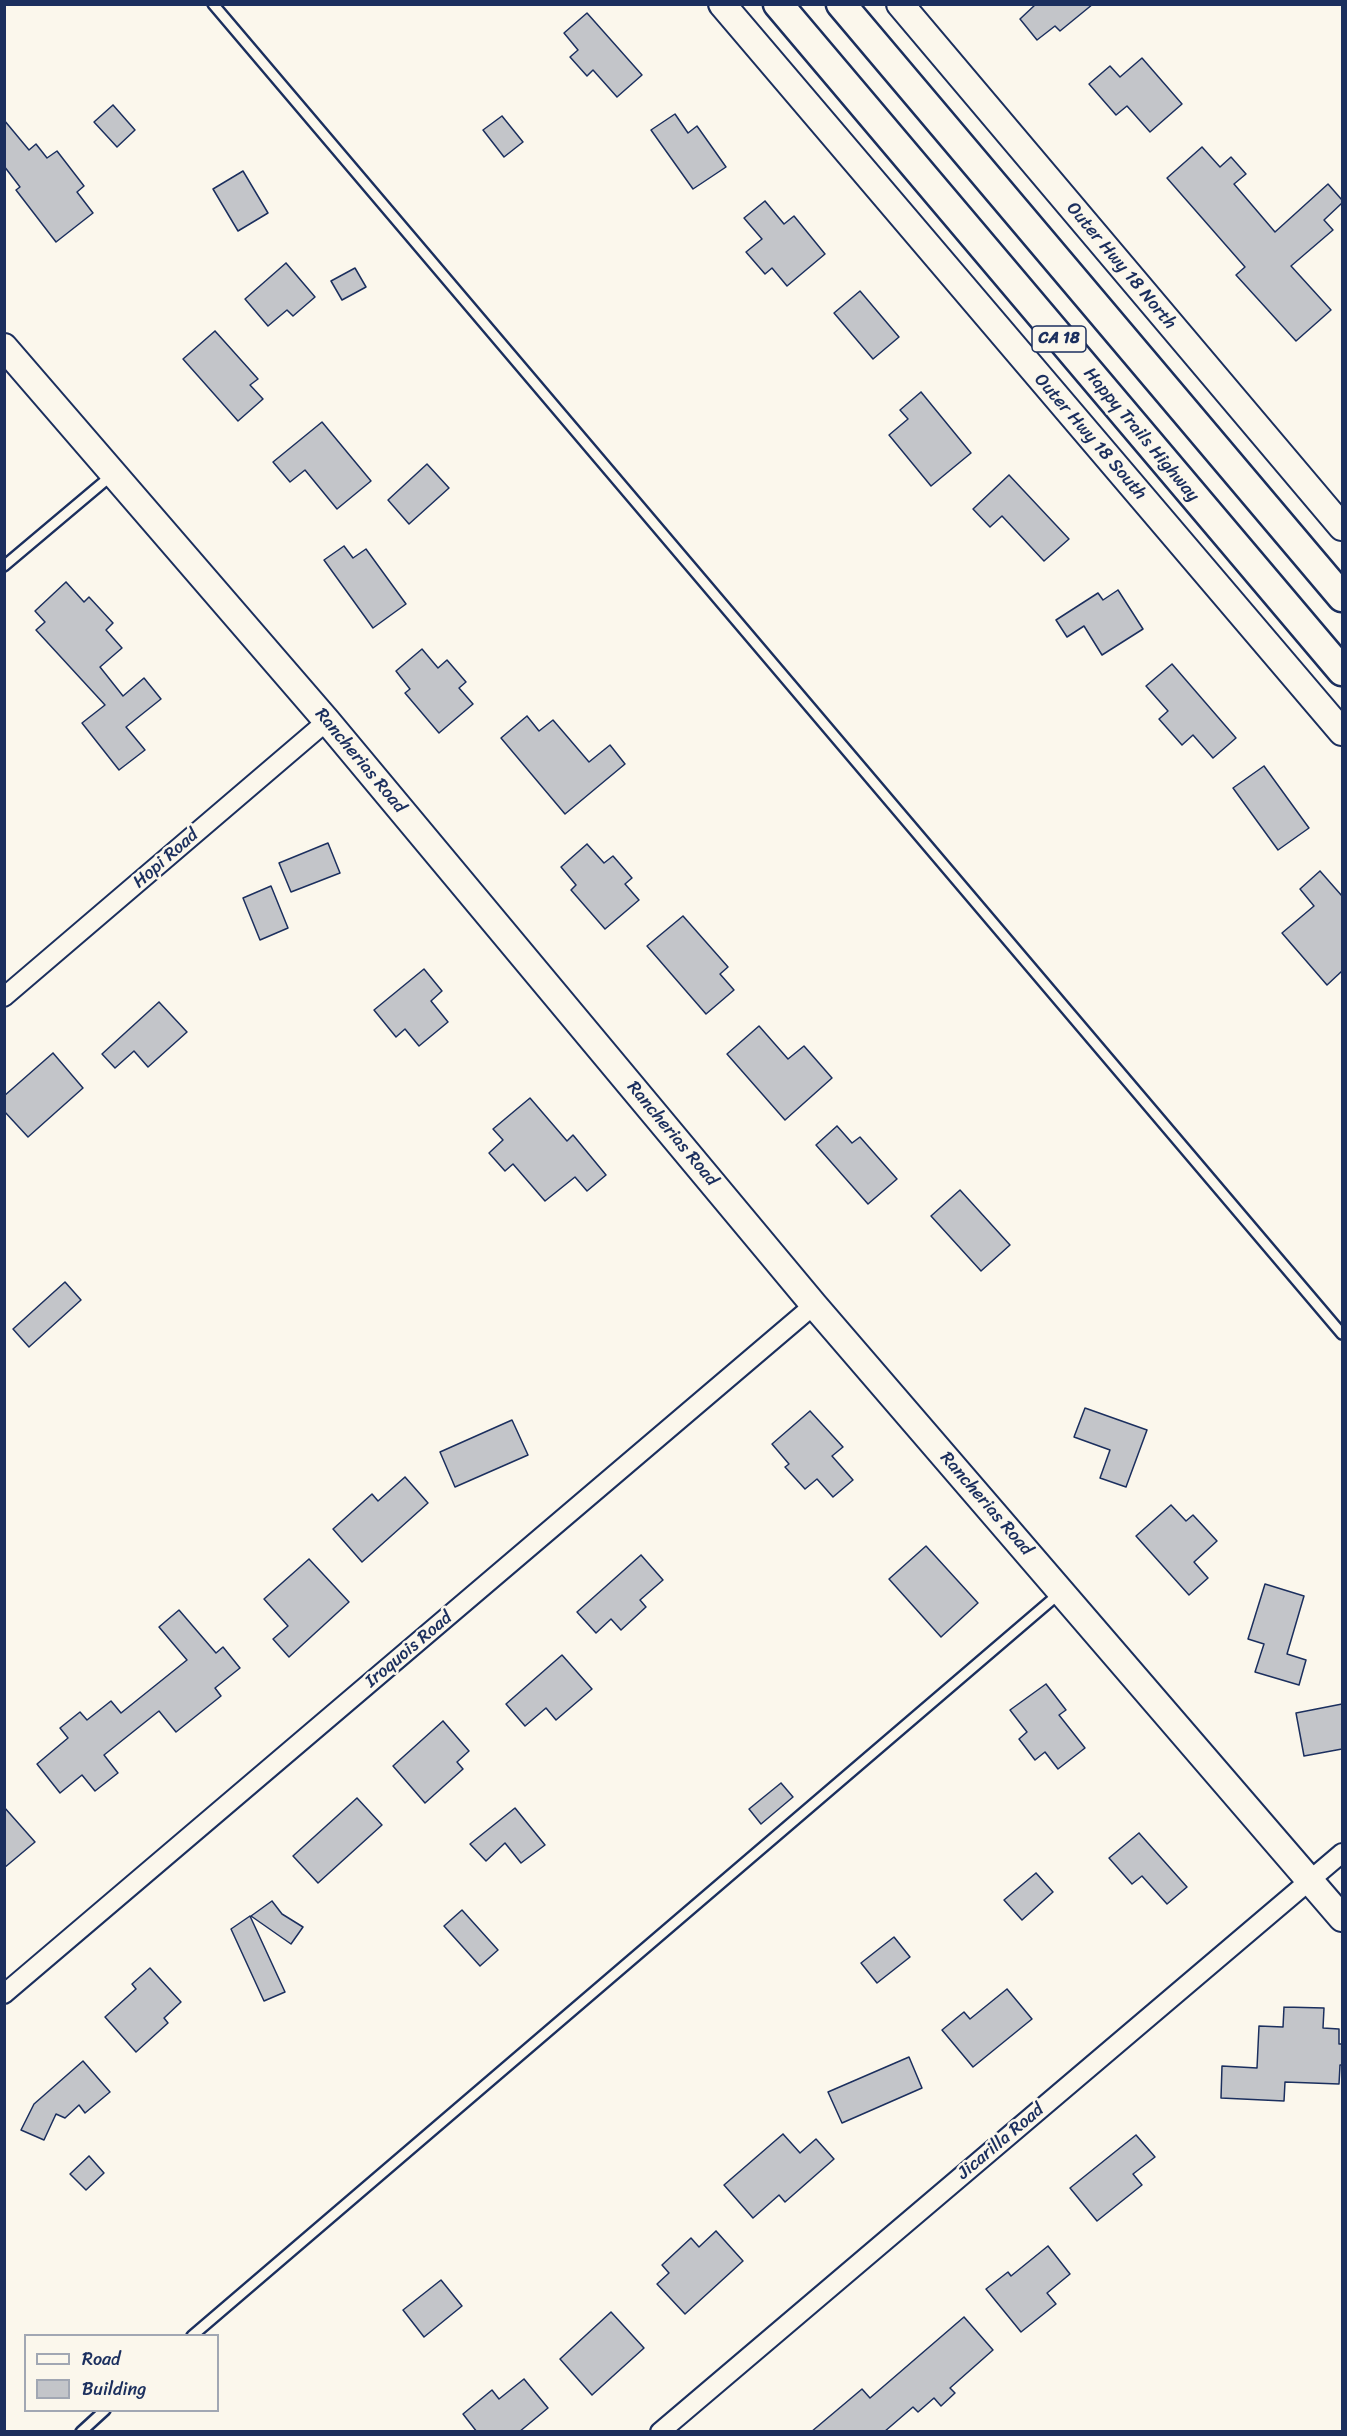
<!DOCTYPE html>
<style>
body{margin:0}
#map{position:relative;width:1347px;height:2436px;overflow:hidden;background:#fbf7ec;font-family:Sriracha,sans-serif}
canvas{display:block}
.frame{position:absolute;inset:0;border:6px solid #1b2f5e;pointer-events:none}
.legend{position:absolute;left:24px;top:2334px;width:195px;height:78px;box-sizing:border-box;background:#fbf7ec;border:2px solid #a1a7b3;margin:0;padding:8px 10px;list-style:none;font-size:18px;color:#1b2f5e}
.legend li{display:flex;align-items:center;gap:12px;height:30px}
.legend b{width:30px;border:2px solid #a1a7b3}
</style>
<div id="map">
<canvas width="1347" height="2436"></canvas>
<div class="frame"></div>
<ul class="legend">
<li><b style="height:8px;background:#fbf7ec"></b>Road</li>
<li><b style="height:16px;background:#c3c5c9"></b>Building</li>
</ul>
</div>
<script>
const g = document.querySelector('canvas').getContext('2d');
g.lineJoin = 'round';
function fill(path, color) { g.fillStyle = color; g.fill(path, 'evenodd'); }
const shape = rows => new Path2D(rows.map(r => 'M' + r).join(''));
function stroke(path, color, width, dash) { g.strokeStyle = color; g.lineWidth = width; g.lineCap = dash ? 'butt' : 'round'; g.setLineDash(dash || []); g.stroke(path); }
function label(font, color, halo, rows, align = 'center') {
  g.font = font + ' Sriracha,sans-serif'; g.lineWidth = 5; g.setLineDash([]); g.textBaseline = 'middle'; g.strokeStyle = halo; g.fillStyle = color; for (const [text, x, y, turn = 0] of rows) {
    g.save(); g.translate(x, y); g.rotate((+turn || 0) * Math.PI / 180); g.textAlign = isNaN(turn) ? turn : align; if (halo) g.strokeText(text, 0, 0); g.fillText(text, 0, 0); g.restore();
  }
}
const building = shape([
 [1036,4,1093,4,1060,31,1055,26,1037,40,1020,19,1036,4],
 [587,13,642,75,617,97,593,70,587,76,570,57,578,50,564,33,587,13],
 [1142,58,1182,104,1150,132,1127,106,1116,115,1089,84,1110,66,1120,77,1142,58],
 [113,105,135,130,117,147,94,122,113,105],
 [675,114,688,133,697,126,726,167,693,189,651,130,675,114],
 [502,116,523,142,504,157,483,130,502,116],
 [4,120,29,150,36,144,47,158,57,151,84,186,77,192,93,213,56,242,16,190,20,187,4,166,4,120],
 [1202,147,1220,167,1231,157,1246,174,1234,184,1275,232,1328,184,1342,200,1342,203,1324,220,1333,230,1291,266,1331,310,1296,341,1236,275,1245,267,1167,178,1202,147],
 [243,171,268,213,238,231,213,189,243,171],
 [765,201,784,224,794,216,825,254,787,286,772,268,765,274,746,252,762,239,744,218,765,201],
 [286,263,315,297,293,316,287,310,268,326,245,299,286,263],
 [355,268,366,287,342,300,331,281,355,268],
 [860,291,899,337,873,359,834,313,860,291],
 [215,331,258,379,250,385,263,399,238,421,183,359,215,331],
 [921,392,971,453,931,486,889,435,908,419,900,410,921,392],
 [322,422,371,481,337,509,305,470,290,482,273,462,322,422],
 [427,464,449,488,409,524,388,500,427,464],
 [1009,475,1069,539,1044,561,1002,516,990,527,973,509,1009,475],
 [344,546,353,558,366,549,406,604,373,628,324,560,344,546],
 [66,582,84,602,89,597,113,623,106,630,122,648,100,667,123,696,144,678,161,699,126,727,145,750,119,770,82,723,105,705,36,630,45,622,35,611,66,582],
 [1118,590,1143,629,1102,655,1084,626,1067,637,1056,620,1098,593,1103,600,1118,590],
 [422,649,438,668,447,660,466,682,459,688,473,704,439,733,405,693,410,689,396,671,422,649],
 [1172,664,1236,738,1213,758,1193,735,1182,745,1159,719,1168,711,1146,686,1172,664],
 [527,716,539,731,553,720,589,762,610,745,625,764,565,814,501,738,527,716],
 [1264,766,1309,828,1278,850,1233,788,1264,766],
 [328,843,340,873,291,892,279,863,328,843],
 [587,844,604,863,613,856,632,878,625,884,639,900,605,929,571,890,576,885,561,867,587,844],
 [1320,871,1342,896,1342,971,1327,985,1282,933,1314,906,1300,889,1320,871],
 [271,886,288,928,260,940,243,898,271,886],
 [683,916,728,967,720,974,734,990,706,1014,647,946,683,916],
 [424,969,442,991,431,1001,448,1022,419,1046,405,1029,396,1037,374,1010,424,969],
 [159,1002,187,1032,148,1067,134,1051,115,1068,102,1054,159,1002],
 [759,1026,788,1059,804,1046,832,1078,785,1120,727,1054,759,1026],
 [53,1053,83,1088,28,1137,4,1111,4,1096,53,1053],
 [530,1098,567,1141,573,1135,606,1175,587,1191,575,1177,545,1201,513,1164,505,1171,489,1153,503,1140,493,1129,530,1098],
 [837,1126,852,1143,860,1137,897,1179,868,1204,816,1145,837,1126],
 [960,1190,1010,1245,981,1271,931,1216,960,1190],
 [65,1282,81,1300,29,1347,13,1329,65,1282],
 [1085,1408,1147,1430,1126,1487,1100,1478,1110,1450,1074,1437,1085,1408],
 [810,1411,843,1447,832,1456,853,1480,833,1497,817,1479,805,1489,785,1467,789,1464,772,1444,810,1411],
 [512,1420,528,1455,455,1487,440,1452,512,1420],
 [405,1477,428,1503,362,1562,333,1529,372,1494,378,1501,405,1477],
 [1171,1505,1186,1521,1193,1515,1217,1541,1194,1562,1208,1578,1189,1595,1136,1536,1171,1505],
 [926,1546,978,1603,941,1637,889,1579,926,1546],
 [641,1555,663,1580,640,1600,646,1607,621,1630,611,1619,596,1633,577,1612,641,1555],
 [309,1559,349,1602,289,1657,273,1639,288,1626,264,1599,309,1559],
 [1265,1584,1304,1596,1287,1654,1306,1660,1299,1685,1255,1672,1264,1644,1248,1639,1265,1584],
 [179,1610,216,1653,223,1647,240,1668,215,1688,221,1696,176,1732,159,1711,104,1755,118,1773,95,1791,82,1775,60,1793,37,1764,68,1738,60,1728,80,1712,87,1720,111,1701,121,1713,187,1660,159,1627,179,1610],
 [562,1655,592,1689,556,1720,546,1708,525,1726,506,1704,562,1655],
 [1046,1684,1066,1710,1059,1715,1085,1748,1058,1769,1045,1752,1035,1760,1019,1739,1027,1732,1010,1710,1046,1684],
 [1342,1704,1342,1749,1304,1756,1296,1713,1342,1704],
 [443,1721,469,1751,457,1762,463,1769,425,1803,393,1766,443,1721],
 [781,1783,793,1797,761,1824,749,1809,781,1783],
 [357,1798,382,1825,318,1883,293,1856,357,1798],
 [4,1807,35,1842,4,1868,4,1807],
 [515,1808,545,1845,521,1863,505,1843,486,1861,470,1844,515,1808],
 [1139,1833,1187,1887,1167,1904,1142,1876,1132,1884,1109,1858,1139,1833],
 [1036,1873,1053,1892,1022,1920,1004,1900,1036,1873],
 [272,1901,282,1914,303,1927,291,1944,251,1916,272,1901],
 [462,1910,498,1950,480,1966,444,1926,462,1910],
 [250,1916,285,1992,264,2001,231,1929,250,1916],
 [894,1937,910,1957,877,1983,861,1963,894,1937],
 [150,1968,181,2002,164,2018,168,2023,136,2052,105,2017,136,1989,132,1984,150,1968],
 [1007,1989,1032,2019,973,2067,942,2030,964,2012,970,2019,1007,1989],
 [1284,2007,1324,2008,1323,2028,1339,2029,1339,2044,1342,2044,1342,2065,1340,2065,1339,2084,1285,2082,1284,2101,1221,2098,1222,2066,1257,2068,1259,2026,1283,2027,1284,2007],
 [909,2057,922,2088,842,2123,828,2092,909,2057],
 [83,2061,110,2092,85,2113,79,2105,65,2118,56,2114,44,2140,21,2130,34,2104,83,2061],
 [783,2134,800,2153,816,2139,834,2159,785,2202,779,2195,753,2218,724,2185,783,2134],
 [1136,2135,1155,2157,1133,2174,1142,2185,1097,2221,1070,2188,1136,2135],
 [89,2156,104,2173,86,2190,70,2174,89,2156],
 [716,2231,743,2261,685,2314,657,2284,669,2273,662,2265,691,2238,699,2247,716,2231],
 [1048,2246,1070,2274,1047,2293,1056,2304,1021,2332,986,2289,1008,2272,1011,2276,1048,2246],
 [441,2280,462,2306,424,2337,403,2310,441,2280],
 [611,2312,644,2348,592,2395,560,2359,611,2312],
 [964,2317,993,2350,950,2388,955,2393,941,2406,934,2398,918,2412,913,2407,884,2432,811,2432,862,2389,870,2398,964,2317],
 [524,2379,548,2408,519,2432,477,2432,463,2414,492,2390,499,2399,524,2379]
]);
const lane = shape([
 [213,4,1342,1334],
 [4,566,112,475],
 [192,2336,1061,1592],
 [81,2432,105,2410]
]);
const street = shape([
 [4,997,327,721],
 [4,1994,814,1305],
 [660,2432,1342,1853]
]);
const secondary = shape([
 [722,4,1342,732],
 [900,4,1342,527],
 [4,347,327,721,814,1305,1342,1918]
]);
const primary = shape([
 [778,4,1342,671],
 [841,4,1342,597]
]);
const shields = [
 [1059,339,54]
];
const shieldNames = [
 ["CA 18",1059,339]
];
const streetNames = [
 ["Outer Hwy 18 North",1121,266,50],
 ["Happy Trails Highway",1141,435,50],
 ["Outer Hwy 18 South",1090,437,49],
 ["Rancherias Road",360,761,50],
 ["Hopi Road",166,859,-41],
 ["Rancherias Road",672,1134,50],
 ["Rancherias Road",986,1504,49],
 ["Iroquois Road",409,1650,-40],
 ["Jicarilla Road",1001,2142,-40]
];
fill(building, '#c3c5c9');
stroke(building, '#1b2f5e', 1.5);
stroke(lane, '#1b2f5e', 14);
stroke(street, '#1b2f5e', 22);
stroke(secondary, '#1b2f5e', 30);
stroke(primary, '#1b2f5e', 33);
stroke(lane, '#fbf7ec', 9);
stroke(street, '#fbf7ec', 18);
stroke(secondary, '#fbf7ec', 26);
stroke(primary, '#fbf7ec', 28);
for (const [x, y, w] of shields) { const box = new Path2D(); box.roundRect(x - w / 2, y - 13, w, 26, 4.5); g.fillStyle = '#fbf7ec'; g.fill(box); stroke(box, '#1b2f5e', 1.5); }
label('bold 16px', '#1b2f5e', null, shieldNames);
label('18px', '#1b2f5e', '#fbf7ec', streetNames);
</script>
